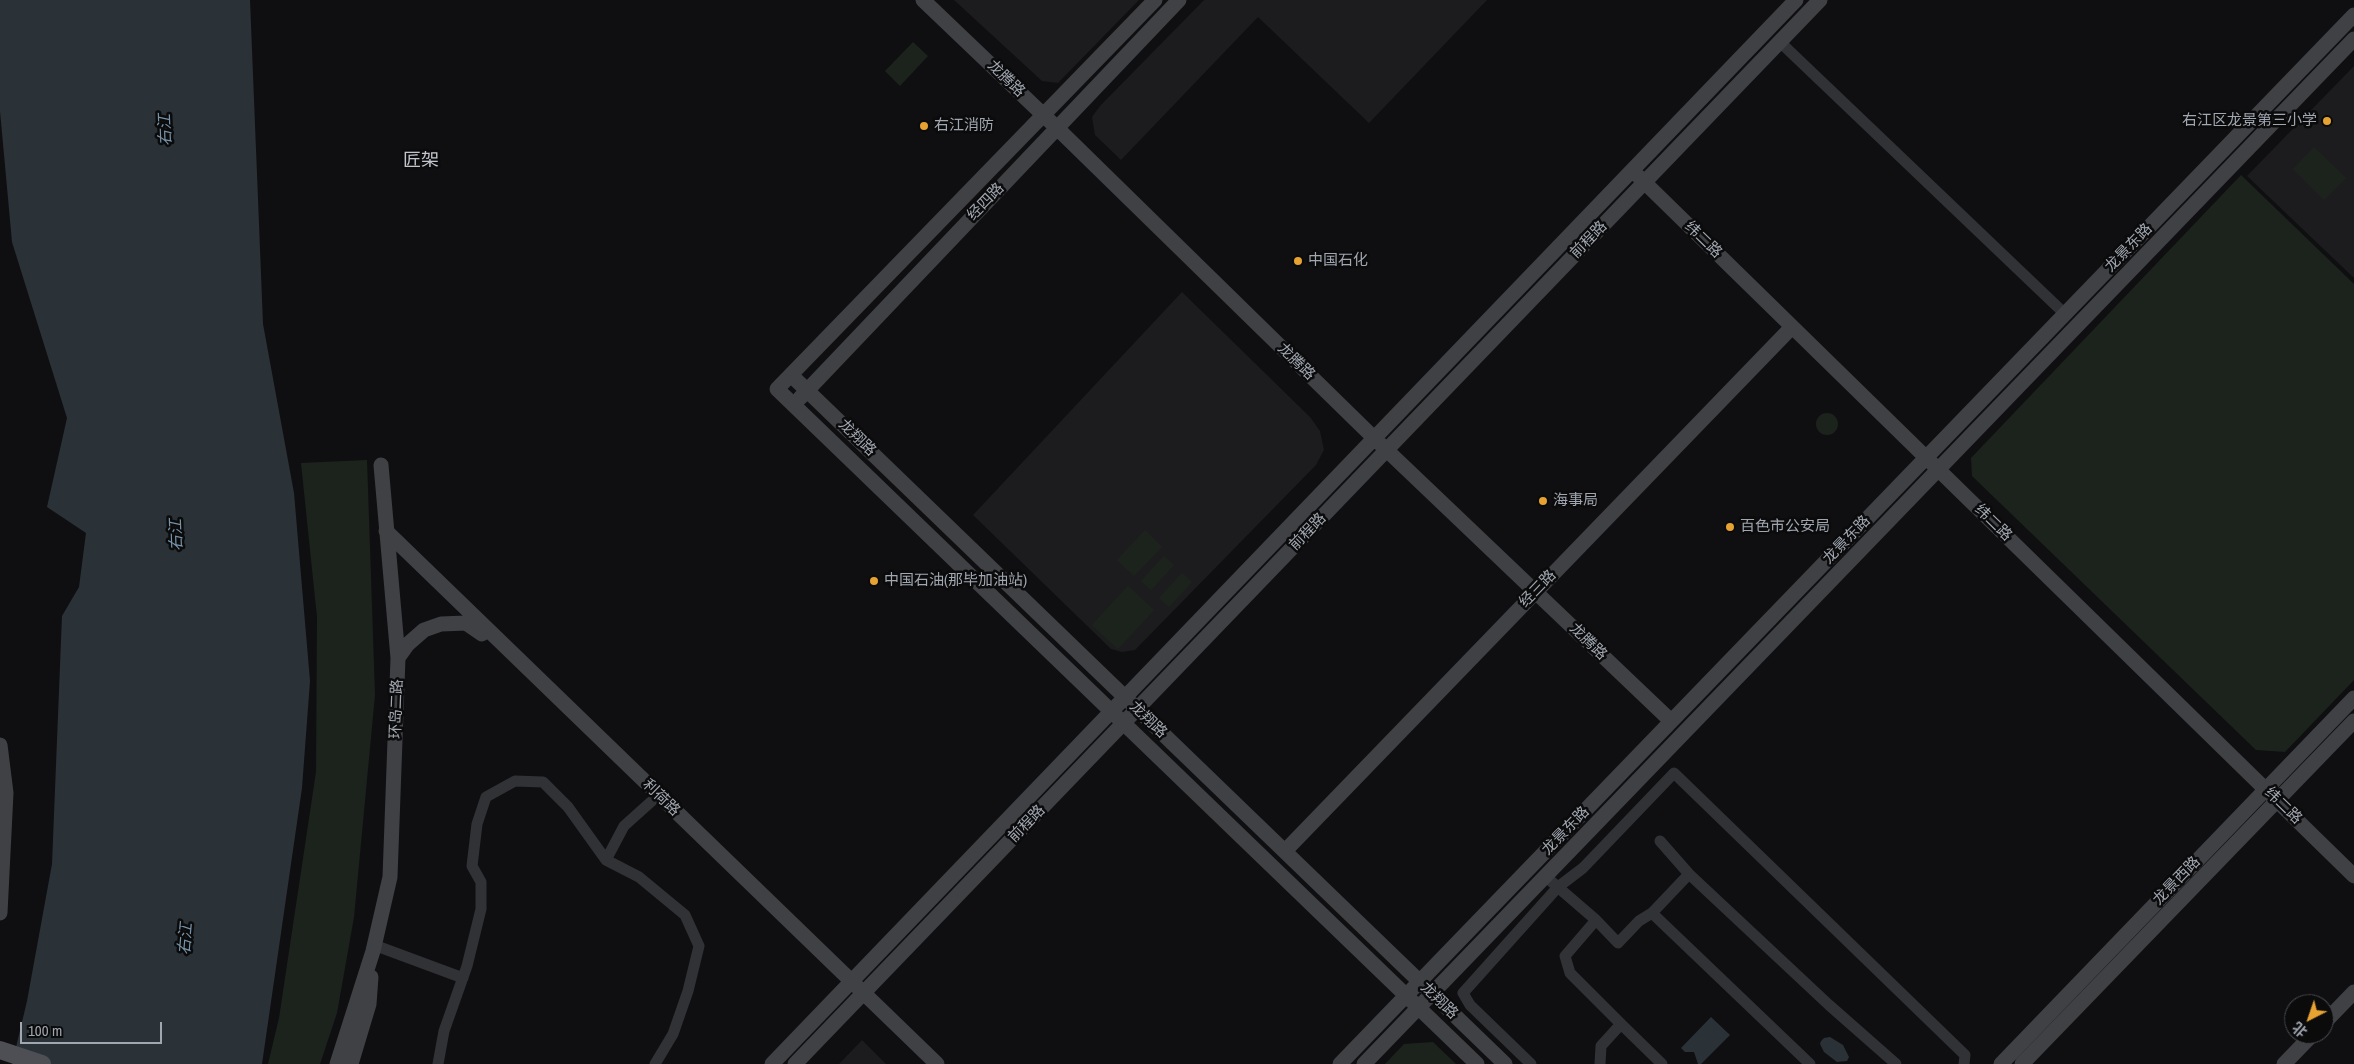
<!DOCTYPE html>
<meta charset="utf-8">
<style>
body{margin:0}
#map{position:relative;width:2354px;height:1064px;overflow:hidden;background:#0f0f11;font-family:"Archivo Narrow","Noto Sans SC",sans-serif}
canvas{display:block}
.north{position:absolute;left:2284px;top:994px;width:50px;height:50px;box-sizing:border-box;background:#0b0b0c;border:1px solid #47494e;border-radius:50%;rotate:221deg;font-size:14px;font-weight:700;line-height:20px;text-align:center;color:#a1a7b1}
.north::after{content:'';display:block;margin:auto;width:18px;height:22px;background:#e6a332;clip-path:polygon(50% 0,100% 100%,50% 72%,0 100%)}
.scale{position:absolute;left:20px;top:1022px;width:142px;height:22px;box-sizing:border-box;border:2px solid #a1a7b1;border-top:0;padding-left:6px;font-size:15px;line-height:18px;white-space:nowrap;color:#a1a7b1;-webkit-text-stroke:4px #0b0b0c;paint-order:stroke}
</style>
<div id="map">
<canvas width="2354" height="1064"></canvas>
<div class="north">北</div>
<div class="scale">100 m</div>
</div>
<script>
const g = document.querySelector('canvas').getContext('2d');
g.lineJoin = 'round';
function fill(path, color) { g.fillStyle = color; g.fill(path, 'evenodd'); }
const shape = rows => new Path2D(rows.map(r => 'M' + r).join(''));
function stroke(path, color, width, dash) { g.strokeStyle = color; g.lineWidth = width; g.lineCap = dash ? 'butt' : 'round'; g.setLineDash(dash || []); g.stroke(path); }
function label(font, color, halo, rows, align = 'center') {
  g.font = font + ' "Archivo Narrow","Noto Sans SC",sans-serif'; g.lineWidth = 5; g.setLineDash([]); g.textBaseline = 'middle'; g.strokeStyle = halo; g.fillStyle = color; for (const [text, x, y, turn = 0] of rows) {
    g.save(); g.translate(x, y); g.rotate((+turn || 0) * Math.PI / 180); g.textAlign = isNaN(turn) ? turn : align; if (halo) g.strokeText(text, 0, 0); g.fillText(text, 0, 0); g.restore();
  }
}
const built = shape([
 [954,0,1139,0,1058,83,1042,81],
 [1204,0,1487,0,1369,123,1258,17,1121,160,1095,135,1092,117,1100,106],
 [2354,66,2354,278,2247,176],
 [1182,292,1310,417,1320,431,1324,450,1316,465,1135,650,1122,652,1111,649,973,515],
 [862,1040,886,1064,839,1064]
]);
const green = shape([
 [913,42,928,56,900,86,885,71],
 [2314,147,2346,178,2324,200,2293,169],
 [2241,175,2354,284,2354,680,2285,752,2256,750,1972,476,1971,458],
 '1816 424a11 11 0 1 1 22 0a11 11 0 1 1-22 0Z',
 [367,460,375,695,354,917,337,1013,320,1064,268,1064,279,1018,316,772,317,617,301,463],
 [1145,530,1162,547,1134,576,1117,560],
 [1164,556,1174,565,1151,590,1141,581],
 [1182,573,1192,582,1169,607,1159,598],
 [1128,586,1154,610,1118,649,1092,625],
 [1433,1042,1456,1064,1385,1064,1404,1044]
]);
const water = shape([
 [0,0,250,0,263,324,294,493,310,681,302,788,262,1064,12,1064,27,1001,52,864,62,616,79,587,86,533,47,507,67,418,12,242,0,111],
 [1711,1017,1730,1035,1701,1064,1698,1064,1694,1052,1685,1052,1681,1048],
 [1830,1037,1843,1045,1849,1057,1847,1061,1837,1062,1824,1052,1820,1044,1821,1041,1824,1038]
]);
const street = shape([
 [1780,42,2065,314],
 [1660,841,1689,874,1829,1005,1896,1064],
 [606,860,624,826,653,800],
 [1689,874,1652,913,1810,1064],
 [1545,876,1596,920,1565,956,1570,973,1621,1024,1601,1046,1600,1064],
 [1596,920,1618,943,1639,921,1652,913],
 [374,945,463,978],
 [1621,1024,1662,1064],
 [438,1064,444,1031,467,966,481,909,481,882,472,866,477,824,486,797,515,781,543,782,568,807,606,860,639,877,685,915,699,946,688,991,673,1034,655,1064],
 [1531,1064,1470,1005,1463,993,1558,887,1583,868,1674,773,1965,1055,1964,1064]
]);
const secondary = shape([
 [923,0,1057,128,1374,438,1671,721],
 [1155,0,777,389,1477,1064],
 [1638,176,2354,876],
 [791,375,1505,1064],
 [800,398,1179,0],
 [386,531,937,1064],
 [398,658,408,644,424,630,441,624,466,623,482,634],
 [0,745,6,793,0,913],
 [1285,851,1792,327],
 [2324,1023,2354,992],
 [337,1064,373,951,390,877,398,658,381,465],
 [351,1064,369,1004,371,977],
 [772,1064,1796,0],
 [795,1064,1820,0],
 [1340,1064,2354,15],
 [1364,1064,2354,39],
 [2001,1064,2354,698],
 [2022,1064,2354,721],
 [2284,1064,2313,1034]
]);
const primary = shape([
 [0,1050,42,1064]
]);
const markers = [
 [2327,121,5,"#e6a332"],
 [924,126,5,"#e6a332"],
 [1298,261,5,"#e6a332"],
 [1543,501,5,"#e6a332"],
 [1730,527,5,"#e6a332"],
 [874,581,5,"#e6a332"]
];
const streetNames = [
 ["龙腾路",1006,79,44],
 ["经四路",986,202,-46],
 ["前程路",1589,240,-46],
 ["纬二路",1703,240,44],
 ["龙景东路",2129,248,-46],
 ["龙腾路",1296,362,44],
 ["龙翔路",857,438,44],
 ["纬二路",1993,523,44],
 ["前程路",1308,532,-46],
 ["龙景东路",1847,540,-46],
 ["经三路",1538,589,-46],
 ["龙腾路",1588,642,44],
 ["环岛二路",397,709,-88],
 ["龙翔路",1148,720,44],
 ["利荷路",661,798,44],
 ["纬二路",2283,806,44],
 ["前程路",1027,824,-46],
 ["龙景东路",1566,831,-46],
 ["龙景西路",2177,881,-46],
 ["龙翔路",1439,1001,44]
];
const poiNames = [
 ["右江区龙景第三小学",2317,121,"right"],
 ["右江消防",934,126],
 ["中国石化",1308,261],
 ["海事局",1553,501],
 ["百色市公安局",1740,527],
 ["中国石油(那毕加油站)",884,581]
];
const waterNames = [
 ["右江",166,130,-92],
 ["右江",177,535,-92],
 ["右江",186,939,-85]
];
const quarterNames = [
 ["匠架",421,161]
];
fill(built, '#1c1c1e');
fill(green, '#1c231d');
fill(water, '#2a3238');
stroke(street, '#313235', 11);
stroke(secondary, '#3f4145', 15);
stroke(primary, '#4d4f54', 18);
for (const [x, y, r, color] of markers) { const dot = new Path2D(); dot.arc(x, y, r, 0, 2 * Math.PI); g.fillStyle = color; g.fill(dot); stroke(dot, '#0b0b0c', 2); }
label('15px', '#a1a7b1', '#0b0b0c', streetNames);
label('15px', '#a1a7b1', '#0b0b0c', poiNames, 'left');
label('italic 16px', '#7995ab', '#0b0b0c', waterNames);
label('18px', '#c2c5cd', '#0b0b0c', quarterNames);
</script>
